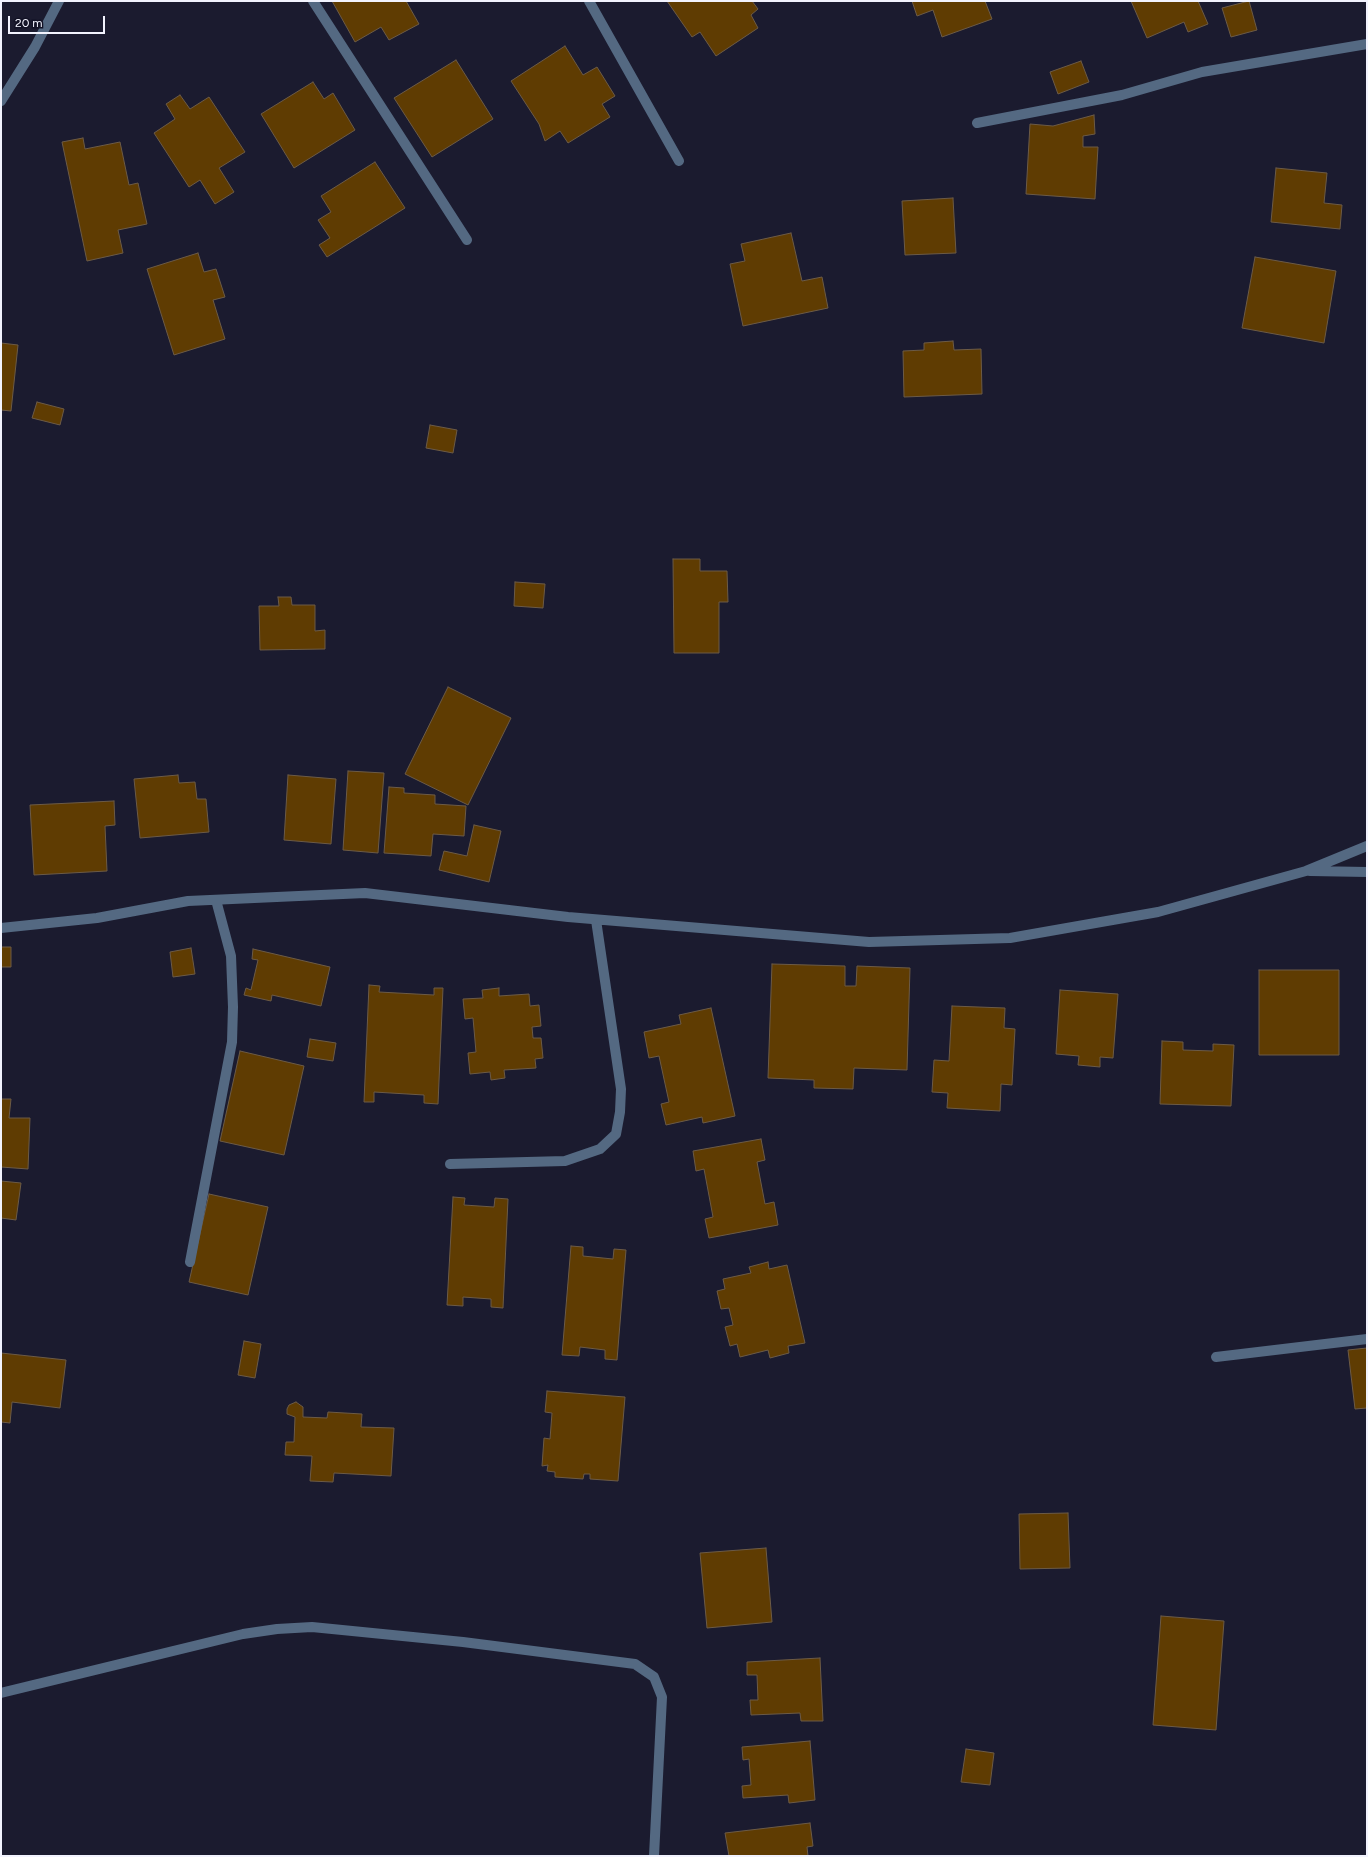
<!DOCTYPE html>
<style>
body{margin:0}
#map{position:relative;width:1368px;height:1857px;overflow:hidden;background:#1b1b2f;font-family:Figtree,sans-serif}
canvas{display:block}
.frame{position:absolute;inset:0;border:2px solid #f2f3fe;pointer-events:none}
.scale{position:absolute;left:8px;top:16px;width:97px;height:18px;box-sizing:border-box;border:2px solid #f2f3fe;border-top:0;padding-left:5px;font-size:12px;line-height:14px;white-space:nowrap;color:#f2f3fe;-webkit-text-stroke:3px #121225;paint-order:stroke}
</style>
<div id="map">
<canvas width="1368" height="1857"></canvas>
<div class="frame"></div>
<div class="scale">20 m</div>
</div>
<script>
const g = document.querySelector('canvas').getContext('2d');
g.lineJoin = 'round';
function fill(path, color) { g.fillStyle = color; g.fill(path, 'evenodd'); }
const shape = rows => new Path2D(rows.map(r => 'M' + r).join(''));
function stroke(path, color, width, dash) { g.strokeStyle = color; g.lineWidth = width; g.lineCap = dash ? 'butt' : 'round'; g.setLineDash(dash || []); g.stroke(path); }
const building = shape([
 [332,1,406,1,419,24,389,40,381,27,355,42,332,1],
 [667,1,752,1,758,9,751,15,758,28,716,56,700,32,692,37,667,1],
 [912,1,985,1,992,19,942,37,933,10,917,16,912,1],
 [1131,1,1198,1,1208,24,1188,32,1184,22,1147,38,1131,1],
 [1249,1,1257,30,1231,37,1222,8,1249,1],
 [565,46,583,75,597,67,615,96,602,104,610,117,568,143,560,131,545,141,539,124,511,81,565,46],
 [456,60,493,119,432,157,394,98,456,60],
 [1081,61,1089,82,1058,94,1050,72,1081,61],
 [313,82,324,99,333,93,355,130,294,168,261,114,313,82],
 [180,95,190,109,209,97,245,152,219,168,234,192,215,204,200,180,189,187,154,133,175,119,166,104,180,95],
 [1094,115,1095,134,1083,136,1083,147,1098,147,1095,199,1026,194,1030,124,1053,126,1094,115],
 [83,138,85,149,120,142,129,185,138,183,147,224,118,230,123,253,87,261,62,142,83,138],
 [375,162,405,208,327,257,319,245,330,238,318,220,331,212,321,196,375,162],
 [1276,168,1327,173,1324,203,1342,205,1340,229,1271,222,1276,168],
 [953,198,956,253,905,255,902,201,953,198],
 [791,233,802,281,822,277,828,308,743,326,730,264,745,261,741,244,791,233],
 [198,253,204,272,216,269,225,297,213,300,225,339,174,355,147,269,198,253],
 [1255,257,1336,271,1324,343,1242,328,1255,257],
 [953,341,954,350,981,349,982,394,904,397,903,351,924,350,924,343,953,341],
 [1,343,18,345,11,411,1,410,1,343],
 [37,402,64,409,60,425,32,418,37,402],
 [430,425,457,430,453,453,426,448,430,425],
 [673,559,700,559,700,571,727,571,728,602,719,602,719,653,674,653,673,559],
 [515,582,545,584,543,608,514,606,515,582],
 [278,597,291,597,292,605,315,605,315,631,325,630,325,649,260,650,259,606,279,606,278,597],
 [448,687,511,718,468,805,405,774,448,687],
 [348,771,384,773,378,853,343,850,348,771],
 [178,775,179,783,195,782,197,799,206,799,209,832,140,838,134,779,178,775],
 [288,775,336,779,331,844,284,840,288,775],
 [389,787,404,788,404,793,435,795,435,804,466,806,464,836,433,834,431,856,384,853,389,787],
 [114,801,115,825,105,826,107,871,34,875,30,805,114,801],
 [474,825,501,831,489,882,439,870,444,851,467,856,474,825],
 [1,947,11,947,11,967,1,967,1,947],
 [191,948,195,974,173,977,170,952,191,948],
 [253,949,330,967,321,1006,272,995,271,1001,244,995,246,988,251,990,258,960,252,959,253,949],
 [772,964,845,966,845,986,856,986,857,966,910,968,907,1070,854,1068,853,1089,814,1088,814,1080,768,1078,772,964],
 [1259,970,1339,970,1339,1055,1259,1055,1259,970],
 [369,985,380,986,379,992,434,995,434,988,443,988,438,1104,424,1103,424,1095,374,1092,374,1102,364,1102,369,985],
 [499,988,499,996,529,994,530,1006,539,1005,541,1026,532,1027,533,1038,541,1038,543,1058,535,1059,536,1068,504,1070,505,1078,491,1080,490,1072,470,1074,468,1053,476,1052,473,1018,465,1019,463,999,483,998,482,990,499,988],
 [1060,990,1118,994,1113,1058,1100,1057,1100,1067,1078,1065,1079,1056,1056,1054,1060,990],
 [952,1006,1005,1008,1004,1028,1015,1029,1012,1085,1001,1084,1000,1111,947,1108,948,1093,932,1092,934,1060,949,1061,952,1006],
 [711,1008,735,1116,703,1123,702,1117,666,1125,661,1104,669,1102,659,1056,649,1058,644,1032,681,1024,679,1015,711,1008],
 [310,1039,336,1043,333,1061,307,1057,310,1039],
 [1162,1041,1183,1042,1183,1050,1213,1051,1213,1044,1234,1045,1231,1106,1160,1104,1162,1041],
 [240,1051,304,1066,284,1155,220,1141,240,1051],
 [1,1099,11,1099,9,1118,30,1118,28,1169,1,1167,1,1099],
 [761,1139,765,1160,757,1162,765,1204,774,1202,778,1225,709,1238,705,1219,713,1217,704,1169,696,1171,693,1151,761,1139],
 [1,1181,21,1183,16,1220,1,1218,1,1181],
 [209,1194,268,1207,248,1295,189,1282,209,1194],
 [453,1197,465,1198,464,1205,494,1207,495,1198,508,1199,503,1308,491,1307,491,1299,463,1297,463,1306,447,1305,453,1197],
 [571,1246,583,1247,583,1256,613,1259,614,1249,626,1250,617,1360,605,1359,605,1350,580,1347,579,1356,562,1355,571,1246],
 [768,1262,769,1269,787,1265,805,1343,788,1346,789,1353,770,1358,768,1350,740,1357,737,1344,730,1346,725,1327,733,1325,729,1308,721,1309,717,1291,725,1289,723,1279,751,1273,749,1267,768,1262],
 [244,1341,261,1344,255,1378,238,1375,244,1341],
 [1367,1348,1367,1408,1355,1409,1348,1350,1367,1348],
 [1,1353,66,1360,60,1408,12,1402,10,1423,1,1422,1,1353],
 [547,1391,625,1397,618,1481,590,1479,590,1474,584,1474,583,1479,555,1477,555,1472,547,1471,548,1465,542,1466,544,1438,550,1439,552,1413,545,1412,547,1391],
 [296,1402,303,1407,303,1417,327,1418,328,1412,362,1414,361,1427,394,1428,391,1476,334,1473,333,1482,310,1481,312,1456,285,1455,286,1442,294,1442,295,1417,287,1414,287,1409,289,1405,296,1402],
 [1068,1513,1070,1568,1020,1569,1019,1514,1068,1513],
 [766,1548,772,1622,707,1628,700,1553,766,1548],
 [1161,1616,1224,1621,1216,1730,1153,1725,1161,1616],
 [820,1658,823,1721,801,1721,800,1713,751,1715,750,1700,758,1700,757,1675,747,1675,747,1662,820,1658],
 [810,1741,815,1800,789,1803,788,1795,743,1798,742,1786,751,1785,749,1759,743,1760,742,1747,810,1741],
 [966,1749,994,1753,990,1785,961,1782,966,1749],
 [810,1823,813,1846,807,1847,808,1856,729,1856,725,1833,810,1823]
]);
const street = shape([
 [313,1,467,240],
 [589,1,679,161],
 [1,101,35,47,59,1],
 [977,123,1122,95,1202,72,1367,44],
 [1310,871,1367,872],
 [1,928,97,918,188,901,365,893,568,917,869,942,1010,938,1158,912,1306,871,1367,846],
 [450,1164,565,1161,600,1149,616,1134,620,1112,621,1089,596,920],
 [190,1262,232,1042,233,1007,231,956,216,900],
 [1216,1357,1367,1339],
 [1,1693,243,1634,277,1629,312,1627,463,1642,635,1664,654,1677,662,1697,654,1856]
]);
fill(building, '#5f3c02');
stroke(building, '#6c5b47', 1);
stroke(street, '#546982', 10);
</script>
